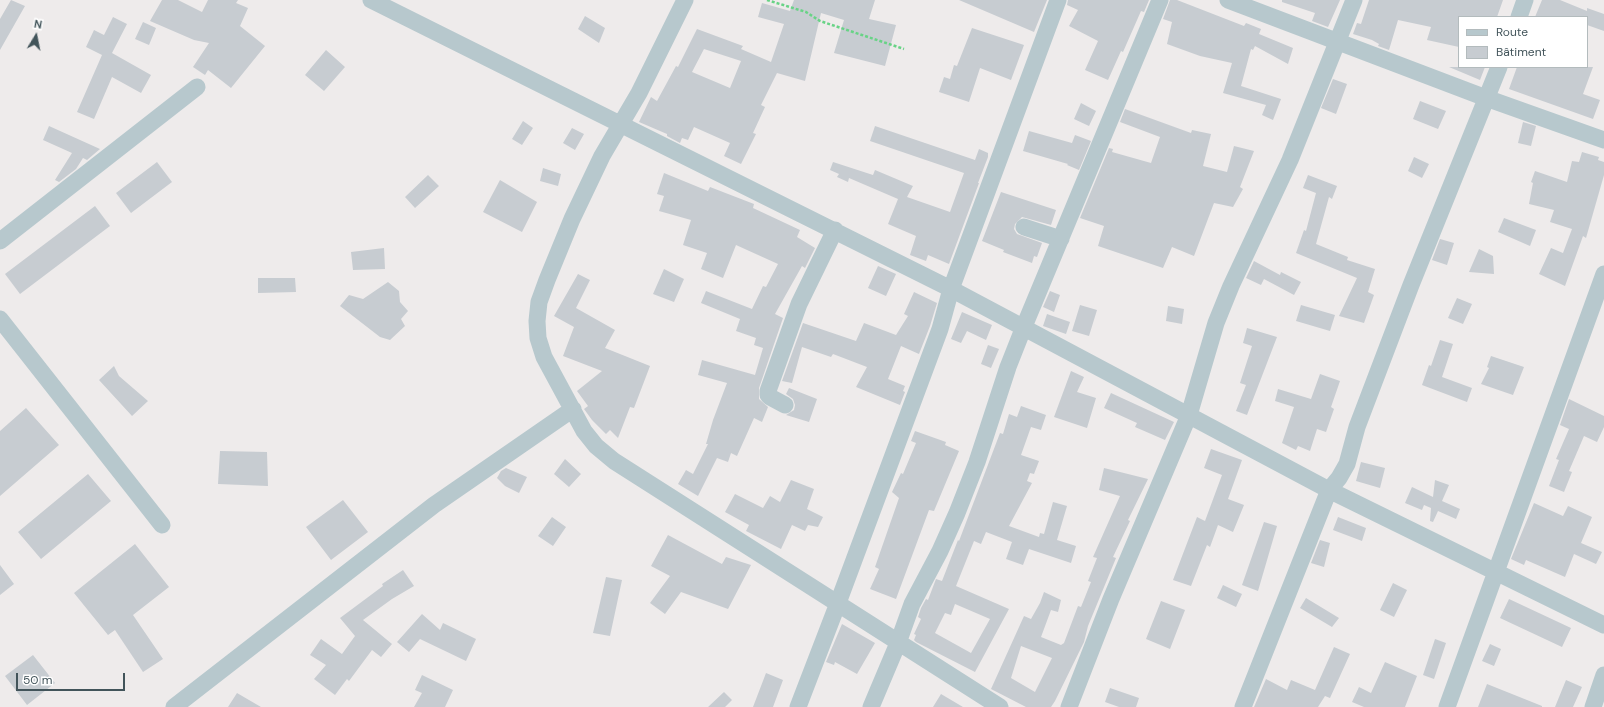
<!DOCTYPE html>
<meta charset="utf-8">
<style>
body{margin:0}
#map{position:relative;width:1604px;height:707px;overflow:hidden;background:#eeebeb;font-family:"DM Sans",sans-serif}
canvas{display:block}
.legend{position:absolute;left:1458px;top:16px;width:130px;height:52px;box-sizing:border-box;background:#fff;border:1px solid #b3bbbd;margin:0;padding:5px 7px;list-style:none;font-size:12px;color:#42545a}
.legend li{display:flex;align-items:center;gap:8px;height:20px}
.legend b{width:20px;border:1px solid #b3bbbd}
.north{position:absolute;left:16px;top:16px;width:40px;height:40px;-webkit-text-stroke:3px #fff;paint-order:stroke;rotate:10deg;font-size:11px;font-weight:700;line-height:16px;text-align:center;color:#42545a}
.north::after{content:'';display:block;margin:auto;width:14px;height:18px;background:#42545a;clip-path:polygon(50% 0,100% 100%,50% 72%,0 100%)}
.scale{position:absolute;left:16px;top:673px;width:109px;height:18px;box-sizing:border-box;border:2px solid #42545a;border-top:0;padding-left:5px;font-size:12px;line-height:14px;white-space:nowrap;color:#42545a;-webkit-text-stroke:3px #fff;paint-order:stroke}
</style>
<div id="map">
<canvas width="1604" height="707"></canvas>
<ul class="legend">
<li><b style="height:5px;background:#b7c8cd"></b>Route</li>
<li><b style="height:11px;background:#c7ccd1"></b>Bâtiment</li>
</ul>
<div class="north">N</div>
<div class="scale">50 m</div>
</div>
<script>
const g = document.querySelector('canvas').getContext('2d');
g.lineJoin = 'round';
function fill(path, color) { g.fillStyle = color; g.fill(path, 'evenodd'); }
const shape = rows => new Path2D(rows.map(r => 'M' + r).join(''));
function stroke(path, color, width, dash) { g.strokeStyle = color; g.lineWidth = width; g.lineCap = dash ? 'butt' : 'round'; g.setLineDash(dash || []); g.stroke(path); }
const building = shape([
 [11,0,25,6,0,50,0,19],
 [162,0,178,0,202,12,208,0,238,0,236,3,248,8,240,26,265,46,231,88,208,70,205,75,193,67,209,43,194,40,150,21],
 [794,0,875,0,869,19,896,25,885,66,834,53,844,20,821,13,805,81,777,73,761,105,765,107,753,133,756,134,741,164,724,156,730,143,694,127,688,140,682,138,680,143,667,136,667,134,639,122,651,97,657,101,676,66,678,67,697,29,743,46,741,49,771,62,784,24,758,17,762,3,790,11],
 [704,49,741,61,730,88,692,72],
 [959,0,1047,0,1034,32],
 [1068,0,1149,0,1144,12,1141,11,1123,52,1121,51,1108,80,1085,70,1098,41,1069,26,1078,10,1067,5],
 [1170,0,1177,0,1244,26,1246,23,1261,29,1259,34,1293,48,1288,64,1255,46,1253,50,1251,49,1241,86,1281,99,1273,120,1262,115,1266,105,1223,93,1232,63,1200,56,1167,44,1172,22,1163,19],
 [1282,0,1340,0,1328,27,1312,21,1315,13,1282,2],
 [1369,0,1503,0,1497,17,1459,17,1459,47,1427,40,1431,27,1398,20,1389,50,1378,46,1379,44,1372,40,1353,34,1357,23,1361,24],
 [1542,0,1560,0,1587,11,1587,8,1604,14,1604,31,1587,25,1587,17,1535,17],
 [585,16,605,28,599,43,578,29],
 [113,17,127,24,112,53,151,75,141,93,112,77,94,119,77,112,102,55,86,47,94,30,104,35],
 [143,22,156,28,149,45,135,39],
 [972,28,1024,45,1011,80,980,68,969,102,939,92,944,77,950,79,954,65,957,66],
 [326,50,345,67,324,91,305,75],
 [1449,67,1485,67,1480,80],
 [1517,67,1593,67,1583,94,1600,100,1593,119,1509,89],
 [1333,79,1347,84,1336,114,1321,108],
 [1420,101,1446,111,1438,129,1413,119],
 [1081,103,1096,111,1089,126,1074,119],
 [1125,109,1191,133,1192,130,1211,134,1203,166,1227,172,1234,146,1254,151,1240,187,1243,189,1233,207,1214,203,1194,256,1172,247,1163,268,1098,246,1104,226,1080,218,1109,148,1113,149,1112,152,1151,163,1160,137,1120,122],
 [523,121,533,128,522,145,512,139],
 [1523,122,1536,126,1531,146,1518,143],
 [49,126,100,149,87,160,83,158,76,169,59,182,55,180,72,153,43,140],
 [875,126,975,160,979,149,988,153,988,157,978,183,979,183,949,264,928,255,926,261,910,255,916,236,888,224,898,199,849,178,848,182,837,177,839,174,830,170,833,162,873,175,875,170,913,186,907,197,950,212,964,173,870,141],
 [572,128,584,134,575,150,563,143],
 [1029,131,1072,143,1075,135,1091,141,1079,170,1067,165,1068,164,1023,151],
 [1582,152,1599,157,1598,160,1604,162,1604,175,1586,238,1583,236,1565,286,1539,274,1551,248,1563,253,1572,229,1550,222,1554,210,1529,204,1533,183,1531,182,1535,171,1567,182,1572,161,1579,162],
 [1414,157,1429,164,1422,178,1408,171],
 [157,162,172,182,131,213,116,193],
 [543,168,561,174,558,186,540,181],
 [664,173,708,191,710,187,754,204,753,208,800,230,797,237,815,248,805,268,802,266,775,314,783,318,759,388,759,399,768,407,762,422,754,418,737,456,731,453,728,462,717,458,698,496,678,484,686,470,693,474,708,444,706,444,713,420,727,383,698,375,702,360,755,375,763,348,754,345,756,338,736,331,740,319,701,303,706,291,752,309,763,286,766,287,778,264,736,245,723,278,701,269,707,253,683,245,691,220,659,211,664,196,657,194],
 [428,175,439,186,415,208,405,197],
 [1308,175,1337,186,1332,199,1329,197,1316,244,1348,257,1347,260,1375,269,1368,292,1374,295,1364,323,1339,316,1357,278,1296,253,1304,230,1306,231,1316,193,1303,188],
 [500,180,537,202,522,232,483,212],
 [1001,192,1056,210,1051,225,1022,217,1015,224,1014,229,1017,234,1042,243,1037,257,1034,256,1032,263,1003,252,1004,250,982,241],
 [95,206,110,226,20,294,5,274],
 [1504,218,1536,230,1530,246,1498,232],
 [1440,239,1454,243,1447,265,1432,260],
 [384,248,385,269,353,270,351,252],
 [1479,249,1493,256,1494,274,1469,272],
 [1254,261,1280,275,1281,272,1301,282,1294,295,1264,279,1261,285,1246,278],
 [878,266,896,274,886,296,868,288],
 [664,269,684,279,674,302,653,294],
 [578,274,590,280,576,308,615,330,605,348,650,366,634,408,630,407,618,438,610,430,606,434,592,420,584,409,588,406,577,391,602,371,563,356,574,327,554,316],
 [258,278,295,278,296,292,258,293],
 [388,282,399,291,400,302,408,311,401,319,405,326,390,340,380,337,340,306,349,295,363,299],
 [1050,291,1060,295,1054,312,1043,307],
 [914,292,937,303,930,326,919,354,901,346,888,379,905,386,903,391,905,392,900,405,856,387,867,367,833,354,831,357,802,347,792,383,782,381,803,323,856,341,864,323,896,335,908,316,904,314],
 [1457,298,1472,304,1463,324,1448,318],
 [1080,305,1097,310,1089,336,1072,331],
 [1301,305,1335,315,1330,331,1296,321],
 [1168,306,1184,309,1182,324,1166,321],
 [962,312,992,325,986,340,967,331,961,343,951,339],
 [1047,314,1070,322,1066,334,1043,326],
 [1247,328,1277,337,1247,415,1236,411,1246,385,1240,383,1252,346,1243,343],
 [1440,340,1453,344,1442,377,1472,388,1467,402,1422,385,1429,365,1431,366],
 [988,345,999,349,991,368,981,364],
 [1491,356,1524,367,1513,395,1481,384,1489,368,1487,367],
 [114,366,119,376,148,401,132,416,99,380],
 [1071,371,1084,377,1077,392,1096,398,1087,428,1054,417],
 [1320,374,1340,381,1331,407,1334,409,1326,432,1317,429,1310,451,1298,446,1296,450,1282,443,1294,407,1275,401,1278,389,1311,399],
 [789,388,817,399,809,422,786,415,794,410,795,405,793,399,786,394],
 [1111,393,1174,422,1165,440,1135,427,1137,423,1104,408],
 [1569,399,1604,416,1604,427,1597,442,1584,436,1569,471,1572,472,1564,492,1549,486,1559,460,1556,459,1569,429,1560,425],
 [1021,406,1046,415,1041,430,1031,427,1021,455,1039,461,1034,474,1030,473,1027,481,1032,483,1009,526,1039,537,1040,533,1044,534,1053,502,1067,506,1057,540,1076,546,1071,563,1029,549,1023,565,1006,559,1012,542,986,532,981,544,974,541,956,586,1009,609,975,672,916,642,914,640,916,635,914,634,921,619,918,617,921,608,926,599,928,600,936,579,942,581,958,540,959,541,1000,433,1003,434,1009,414,1017,417],
 [955,604,990,619,971,653,935,633,945,613,951,615],
 [26,408,59,445,0,496,0,431],
 [915,431,946,442,945,445,959,451,934,511,929,510,896,599,870,589,879,569,875,567,899,498,892,492,901,473,903,474,916,443,911,441],
 [1211,449,1242,460,1228,499,1244,505,1233,532,1218,525,1210,547,1207,545,1191,586,1173,580,1197,517,1205,521,1222,475,1204,468],
 [220,451,267,452,268,486,218,484],
 [565,459,581,474,569,487,554,474],
 [1361,462,1385,468,1380,488,1356,481],
 [506,468,527,477,519,493,505,486,497,478,501,471],
 [1104,468,1148,479,1128,520,1130,521,1113,557,1116,558,1088,626,1084,642,1055,701,1051,707,1026,707,991,689,1024,616,1031,619,1040,603,1044,592,1061,600,1058,612,1051,610,1041,637,1061,645,1064,643,1078,606,1081,607,1091,582,1088,581,1097,558,1093,557,1120,496,1099,490],
 [1021,646,1052,658,1035,692,1011,678],
 [88,474,111,501,41,559,18,532],
 [791,480,814,489,807,509,823,517,818,527,808,525,805,531,792,525,781,549,746,531,749,525,725,512,735,494,763,508,770,496,780,502],
 [1435,480,1449,485,1442,501,1460,509,1456,519,1438,511,1433,522,1430,521,1431,508,1424,505,1422,510,1405,503,1412,487,1433,497],
 [343,500,368,532,331,560,306,527],
 [1534,503,1563,516,1568,506,1592,517,1581,543,1602,552,1596,564,1574,554,1565,577,1526,560,1524,565,1511,559],
 [552,517,566,527,553,546,538,536],
 [1338,517,1366,528,1362,541,1333,530],
 [1264,522,1277,526,1258,591,1242,585],
 [668,535,722,564,726,557,751,565,728,609,681,592,665,614,650,603,670,576,651,566],
 [1320,540,1330,543,1324,567,1311,563],
 [135,544,169,587,133,615,163,659,143,672,115,630,108,635,74,593],
 [0,565,14,584,0,595],
 [403,570,414,586,392,599,363,620,392,644,381,657,372,650,349,681,347,679,335,695,314,679,326,665,310,655,321,639,342,654,355,636,340,618,383,586,382,584],
 [606,577,622,580,610,636,593,633],
 [1393,583,1407,590,1394,617,1380,610],
 [1223,585,1242,594,1236,607,1217,598],
 [1306,598,1339,618,1332,627,1300,608],
 [1509,599,1571,628,1562,647,1500,618],
 [1161,601,1185,610,1170,649,1146,639],
 [422,614,440,630,443,623,476,639,466,661,420,639,409,652,397,642],
 [842,624,875,643,857,674,835,662,834,665,826,662],
 [1435,639,1446,643,1434,679,1423,675],
 [1490,644,1501,649,1494,666,1482,661],
 [1334,647,1350,654,1330,698,1325,696,1318,707,1254,707,1266,679,1287,690,1291,680,1315,690],
 [33,655,55,683,27,705,5,676],
 [1385,662,1417,676,1405,707,1364,707,1352,702,1359,687,1371,693],
 [766,673,783,680,773,707,753,707],
 [422,675,453,690,445,707,414,707,422,693,415,690],
 [1566,680,1582,687,1573,707,1555,707],
 [1487,684,1542,706,1542,707,1478,707],
 [1110,688,1139,698,1136,707,1119,707,1105,702],
 [724,692,732,700,725,707,708,707],
 [237,693,261,707,228,707],
 [941,694,963,707,933,707]
]);
const path = shape([
 [767,0,806,12,820,21,904,49]
]);
const minor = shape([
 [371,0,951,289,1329,490,1604,625],
 [685,0,639,93,602,156,572,219,547,280,539,302,537,321,538,338,544,357,584,431,596,446,614,461,1000,707],
 [1228,0,1486,98,1604,140],
 [1519,17,1525,0],
 [1024,227,1061,239],
 [0,241,197,87],
 [0,319,162,525],
 [785,405,770,397,768,395,768,391,799,304,835,230],
 [174,707,434,505,573,409],
 [798,707,838,603,940,329,951,289,1058,0],
 [871,707,898,643,912,604,940,551,957,513,977,462,1008,367,1023,329,1160,0],
 [1069,707,1111,599,1189,415,1216,323,1231,286,1290,160,1354,0],
 [1243,707,1329,490,1339,478,1347,464,1357,427,1411,285,1499,67],
 [1447,707,1604,274],
 [1593,707,1604,675]
]);
fill(building, '#c7ccd1');
stroke(path, '#68d386', 2.5, [3, 2]);
stroke(minor, '#b7c8cd', 17);
</script>
